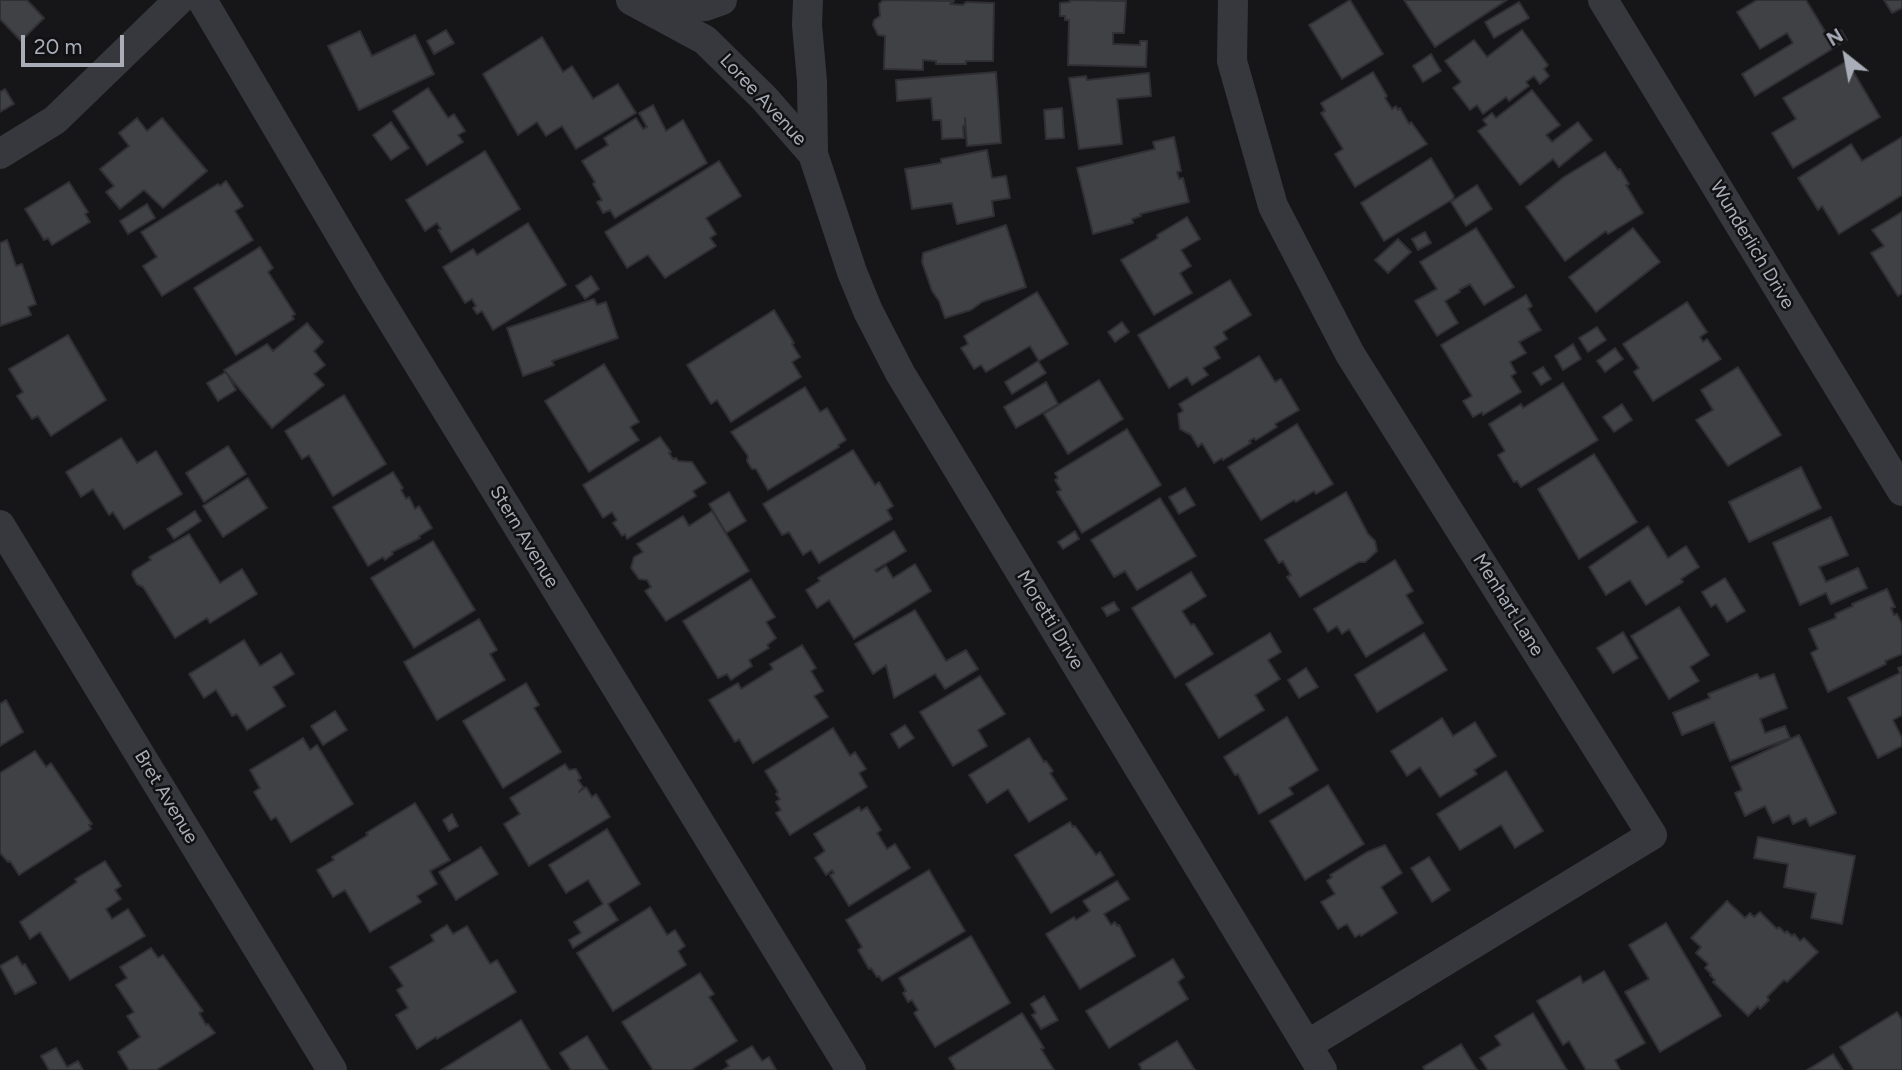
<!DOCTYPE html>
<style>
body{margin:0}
#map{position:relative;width:1902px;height:1070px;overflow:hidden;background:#161618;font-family:Figtree,sans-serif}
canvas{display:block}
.north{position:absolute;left:1811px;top:21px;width:70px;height:70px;-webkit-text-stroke:5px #111113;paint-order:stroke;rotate:329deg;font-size:19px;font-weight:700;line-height:28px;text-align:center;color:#a8adb8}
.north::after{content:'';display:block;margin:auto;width:24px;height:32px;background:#a8adb8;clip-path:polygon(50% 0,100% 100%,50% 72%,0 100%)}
.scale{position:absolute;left:21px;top:35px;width:103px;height:32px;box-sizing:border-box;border:4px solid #a8adb8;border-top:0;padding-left:9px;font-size:21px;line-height:24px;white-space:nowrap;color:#a8adb8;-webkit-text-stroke:5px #111113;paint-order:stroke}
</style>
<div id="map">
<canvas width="1902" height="1070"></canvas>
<div class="north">N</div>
<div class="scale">20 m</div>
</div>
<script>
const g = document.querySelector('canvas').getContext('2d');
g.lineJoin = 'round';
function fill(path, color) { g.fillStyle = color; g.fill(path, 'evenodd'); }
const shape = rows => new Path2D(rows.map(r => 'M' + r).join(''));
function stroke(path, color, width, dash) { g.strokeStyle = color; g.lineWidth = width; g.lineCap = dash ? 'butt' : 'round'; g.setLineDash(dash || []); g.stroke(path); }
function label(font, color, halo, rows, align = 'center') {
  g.font = font + ' Figtree,sans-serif'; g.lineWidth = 5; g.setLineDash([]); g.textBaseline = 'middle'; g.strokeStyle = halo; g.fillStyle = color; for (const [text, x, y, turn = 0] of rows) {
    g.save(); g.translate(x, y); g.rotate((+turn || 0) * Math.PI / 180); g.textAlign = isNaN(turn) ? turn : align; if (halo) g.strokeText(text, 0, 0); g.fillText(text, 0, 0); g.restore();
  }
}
const building = shape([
 [0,0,27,0,44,18,21,41,0,19,0,0],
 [883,0,954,1,950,4,963,5,966,2,994,3,993,61,966,61,966,64,936,64,936,61,923,60,923,70,884,69,885,36,878,35,873,25,874,20,880,16,879,4,883,0],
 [1070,0,1126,1,1124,33,1113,33,1113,44,1140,45,1140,41,1147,41,1146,67,1068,65,1069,20,1065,20,1065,16,1060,16,1060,3,1070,2,1070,0],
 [1350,0,1383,54,1342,79,1309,25,1350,0],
 [1404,0,1507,0,1435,47,1404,0],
 [1757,0,1806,0,1829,38,1841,30,1847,40,1755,96,1742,74,1793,43,1787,33,1760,49,1737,12,1757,0],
 [1884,0,1902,0,1902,8,1892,13,1884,0],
 [1519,2,1529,18,1494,38,1485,22,1519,2],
 [446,30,454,43,434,54,427,41,446,30],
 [1522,30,1548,65,1544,69,1549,76,1540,84,1534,76,1526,82,1529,86,1509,101,1506,97,1483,114,1477,105,1470,110,1453,88,1461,82,1445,61,1474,40,1487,57,1522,30],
 [360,31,372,56,415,35,434,74,359,110,328,46,360,31],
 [542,37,563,72,572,66,593,99,618,84,636,113,576,149,562,126,546,136,537,122,518,135,483,74,542,37],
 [1431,54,1441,71,1423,82,1413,66,1431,54],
 [1847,61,1880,117,1793,168,1772,133,1796,119,1783,98,1847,61],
 [996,72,1001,143,967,146,965,118,965,126,963,126,964,138,942,139,941,120,933,120,931,98,897,101,896,80,996,72],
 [1373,72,1387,96,1385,98,1392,109,1396,106,1398,110,1400,108,1409,124,1411,122,1427,144,1355,187,1335,154,1343,149,1321,113,1325,111,1321,103,1373,72],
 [1149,73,1151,96,1117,99,1122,144,1079,149,1069,78,1086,76,1087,80,1149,73],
 [428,88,448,118,454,114,465,131,458,135,463,142,427,165,393,111,428,88],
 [5,89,14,104,0,112,0,92,5,89],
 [1532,90,1560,125,1546,135,1552,142,1578,122,1592,140,1559,167,1553,159,1520,185,1478,131,1487,125,1483,120,1492,113,1496,118,1532,90],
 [653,105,666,131,683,120,707,163,615,218,610,210,603,213,597,202,602,200,593,184,595,182,582,161,608,145,604,138,636,118,643,129,647,127,639,113,653,105],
 [1062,108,1064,138,1046,139,1044,110,1062,108],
 [137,118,147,131,162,118,207,171,163,208,144,190,120,209,106,192,114,186,100,169,129,146,119,133,137,118],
 [391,122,409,148,391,160,373,135,391,122],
 [1174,137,1181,171,1177,172,1179,179,1183,178,1189,202,1140,214,1141,216,1132,219,1133,223,1093,234,1077,168,1155,149,1153,142,1174,137],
 [1902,137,1902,195,1839,234,1822,206,1818,210,1798,178,1851,144,1862,161,1902,137],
 [987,150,992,178,1006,176,1010,198,992,201,994,216,957,224,952,203,912,209,905,169,941,163,941,159,987,150],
 [485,151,520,209,451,252,438,230,441,229,437,223,425,231,406,200,485,151],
 [1605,152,1618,170,1620,169,1629,184,1626,185,1643,213,1608,234,1606,231,1565,261,1526,207,1564,177,1605,152],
 [1431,158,1454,196,1453,199,1384,241,1361,203,1431,158],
 [719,161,741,196,706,218,716,234,710,238,716,246,665,278,648,255,627,268,605,232,719,161],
 [226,181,243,206,235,211,253,240,162,296,143,266,157,257,141,232,218,184,220,186,226,181],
 [69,182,88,212,85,214,90,222,52,245,48,238,44,240,25,209,69,182],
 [1477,185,1492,209,1466,226,1451,202,1477,185],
 [147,204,155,218,128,234,120,221,147,204],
 [1902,212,1902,293,1898,296,1871,253,1884,246,1872,230,1902,212],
 [1187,217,1200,239,1181,250,1191,266,1180,273,1192,293,1154,315,1121,260,1158,238,1157,235,1187,217],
 [528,223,566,285,493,330,482,311,477,314,473,308,476,306,472,299,465,303,443,267,473,249,477,255,528,223],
 [1006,225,1026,287,982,302,971,310,945,318,939,301,932,291,922,262,923,253,1006,225],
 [1476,228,1514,287,1484,305,1470,284,1459,290,1460,292,1445,301,1458,323,1437,336,1415,301,1437,289,1420,262,1476,228],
 [1633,228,1660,262,1596,312,1569,277,1633,228],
 [1425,232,1431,243,1418,250,1412,239,1425,232],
 [1398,239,1411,252,1388,273,1375,260,1398,239],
 [7,240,16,266,22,264,36,304,28,307,31,315,0,326,0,243,7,240],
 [260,247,273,268,268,272,295,314,292,316,294,319,236,355,194,288,260,247],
 [591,276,599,289,585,299,576,286,591,276],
 [1230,280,1251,315,1223,332,1227,339,1214,347,1220,358,1203,368,1208,375,1192,385,1187,377,1169,388,1138,335,1230,280],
 [1037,292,1068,344,1039,361,1030,346,986,372,981,365,974,369,961,348,968,344,964,336,1037,292],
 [1526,295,1532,306,1528,309,1541,330,1519,342,1526,353,1510,362,1516,373,1511,376,1521,392,1483,415,1482,412,1473,417,1463,401,1472,396,1441,345,1526,295],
 [594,299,597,305,606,302,618,338,552,361,554,365,523,376,507,328,594,299],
 [1687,302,1707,332,1700,337,1703,342,1707,339,1721,359,1653,401,1634,372,1639,368,1623,344,1687,302],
 [774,310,794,343,792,344,800,357,792,362,801,377,731,422,717,400,711,404,687,365,774,310],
 [1122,322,1129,332,1115,342,1108,332,1122,322],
 [307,323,323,342,314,351,325,365,314,374,324,385,272,428,224,370,267,344,273,351,307,323],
 [1597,327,1606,340,1588,352,1579,338,1597,327],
 [68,335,106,400,51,436,38,416,32,419,17,396,23,392,9,369,68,335],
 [1573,344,1581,359,1563,370,1555,356,1573,344],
 [1615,348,1623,359,1605,372,1597,361,1615,348],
 [1259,356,1275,382,1281,379,1299,410,1275,424,1277,427,1256,440,1254,438,1249,441,1251,443,1223,460,1222,458,1214,463,1202,443,1198,447,1191,435,1180,429,1178,414,1183,411,1179,404,1259,356],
 [1038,361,1046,373,1012,394,1005,382,1038,361],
 [604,364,639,422,630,427,639,440,589,472,545,401,604,364],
 [1543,367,1551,379,1541,385,1533,373,1543,367],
 [1738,367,1781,435,1728,466,1696,420,1713,410,1701,390,1738,367],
 [226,372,236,390,218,401,207,383,226,372],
 [1099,380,1123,419,1068,454,1044,414,1099,380],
 [1046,382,1058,404,1016,428,1004,407,1046,382],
 [1563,383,1598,440,1521,487,1517,481,1514,482,1498,455,1505,451,1489,424,1521,404,1523,408,1563,383],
 [805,387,820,412,827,408,846,440,838,445,839,447,768,490,756,469,752,469,747,461,748,456,731,432,805,387],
 [344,395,386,464,333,496,309,455,302,459,285,431,344,395],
 [1622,404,1632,420,1614,432,1603,417,1622,404],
 [1297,424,1333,484,1316,494,1314,491,1296,502,1294,500,1261,520,1228,467,1297,424],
 [1127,429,1161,485,1082,533,1057,492,1061,490,1055,480,1058,478,1055,473,1127,429],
 [660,437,671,452,669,453,673,459,676,458,678,461,692,462,706,483,693,491,696,496,627,539,625,534,622,536,613,523,617,520,612,512,603,518,583,485,660,437],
 [121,438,137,463,156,451,182,494,124,529,113,512,109,515,93,489,81,497,66,472,121,438],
 [228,446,246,474,204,502,186,473,228,446],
 [853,450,875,485,879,482,893,506,887,510,892,519,819,563,811,550,803,555,789,532,782,535,763,504,853,450],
 [1594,454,1637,522,1579,559,1538,489,1594,454],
 [1801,467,1821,508,1749,542,1729,502,1801,467],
 [393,472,403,488,401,490,406,499,409,497,415,509,419,506,432,528,419,536,420,538,392,552,393,554,385,560,383,557,368,566,333,507,393,472],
 [248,478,267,508,223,537,203,506,248,478],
 [1185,488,1195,505,1179,514,1169,497,1185,488],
 [729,492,746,521,726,533,709,504,729,492],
 [1346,492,1368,534,1375,541,1377,551,1365,562,1359,562,1300,597,1287,577,1291,575,1283,561,1279,563,1265,540,1346,492],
 [1160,498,1196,556,1137,590,1125,571,1114,577,1091,540,1160,498],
 [195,511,201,521,174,539,167,529,195,511],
 [712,511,749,571,666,621,645,591,651,587,647,580,639,579,631,568,634,557,643,552,637,544,683,516,689,526,712,511],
 [1831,517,1848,555,1819,567,1826,582,1858,568,1867,588,1831,604,1826,593,1800,605,1773,543,1831,517],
 [1648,526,1668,558,1686,546,1699,567,1681,579,1683,582,1646,605,1630,580,1606,595,1589,567,1648,526],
 [894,531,906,551,875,570,877,572,886,566,893,578,915,564,931,591,854,639,829,600,817,608,806,590,820,581,818,578,894,531],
 [1075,531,1079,539,1063,549,1058,542,1075,531],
 [189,534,220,583,242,569,257,594,210,623,207,618,175,638,143,587,137,584,132,575,133,571,151,560,149,557,189,534],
 [433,541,475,610,414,648,371,578,433,541],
 [1395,560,1413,591,1406,595,1423,623,1366,657,1349,629,1342,634,1337,626,1328,632,1314,609,1395,560],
 [1191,572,1206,596,1182,611,1191,625,1194,624,1213,654,1175,678,1132,608,1191,572],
 [1725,578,1745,611,1727,622,1716,604,1711,607,1702,592,1725,578],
 [751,579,775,617,766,622,776,638,767,645,769,648,749,660,752,666,731,680,727,674,718,678,683,621,751,579],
 [1887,589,1895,607,1891,608,1894,615,1897,614,1902,624,1902,654,1885,661,1886,664,1828,692,1811,653,1818,649,1809,629,1836,618,1835,614,1853,606,1852,604,1887,589],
 [1114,602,1119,610,1107,616,1102,608,1114,602],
 [1679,607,1709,655,1690,667,1699,681,1669,699,1631,636,1679,607],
 [915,610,946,661,966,650,978,669,945,689,935,674,894,698,886,665,873,674,855,644,915,610],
 [479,619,497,650,490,654,505,680,437,720,404,662,479,619],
 [1623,632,1638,658,1613,673,1597,648,1623,632],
 [1270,633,1281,652,1268,660,1280,679,1255,695,1264,710,1219,738,1186,684,1270,633],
 [1424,633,1447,670,1377,712,1355,675,1424,633],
 [244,640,260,666,281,653,294,674,273,687,285,706,247,730,237,714,232,716,216,690,204,698,189,674,244,640],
 [802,645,816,668,811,671,823,691,814,696,828,717,753,763,739,739,735,742,709,700,738,683,741,689,773,669,770,664,802,645],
 [1902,667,1902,715,1893,720,1902,738,1902,746,1878,758,1848,698,1900,673,1898,668,1902,667],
 [1306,668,1318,687,1299,698,1288,680,1306,668],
 [1757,674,1760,679,1774,674,1787,708,1760,719,1765,733,1785,726,1790,738,1730,761,1714,722,1682,735,1673,713,1710,698,1708,694,1757,674],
 [980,676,1005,714,978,730,987,746,953,766,920,712,980,676],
 [526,683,539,705,534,708,561,752,503,788,463,721,526,683],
 [6,700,23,732,0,746,0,704,6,700],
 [335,711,347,730,323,745,311,726,335,711],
 [1287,717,1318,770,1289,788,1293,794,1259,814,1238,774,1235,775,1224,757,1287,717],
 [1442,718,1453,736,1475,722,1496,756,1474,770,1477,774,1440,797,1420,767,1407,776,1391,751,1442,718],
 [905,725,914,738,899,748,891,734,905,725],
 [833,728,850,756,855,752,866,769,859,773,867,787,790,835,776,813,781,810,776,802,780,799,776,794,778,792,765,771,833,728],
 [1799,735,1836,813,1810,826,1806,818,1793,824,1789,815,1773,823,1765,806,1745,816,1735,793,1742,790,1732,767,1799,735],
 [303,738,310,750,317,745,353,804,291,842,276,817,271,820,254,792,260,788,250,770,303,738],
 [1029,738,1044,762,1046,761,1053,771,1050,773,1067,799,1029,822,1008,789,987,803,969,775,1029,738],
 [35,751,46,767,51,763,92,824,89,825,91,829,19,875,10,861,8,862,0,853,0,773,35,751],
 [565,764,569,770,576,769,581,778,578,780,583,787,579,792,586,787,592,797,596,794,610,817,529,866,504,824,520,814,510,798,565,764],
 [1506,771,1543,831,1515,848,1501,825,1460,850,1437,814,1506,771],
 [1328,785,1364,844,1305,880,1270,821,1328,785],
 [415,803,450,860,430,871,437,884,417,896,421,902,370,932,345,890,333,897,317,870,334,860,332,857,368,835,366,833,415,803],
 [859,807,861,811,867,807,881,830,877,833,887,849,895,844,910,868,849,906,830,875,834,873,832,870,826,875,815,858,825,851,814,834,859,807],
 [452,814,458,826,449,831,443,820,452,814],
 [1070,822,1073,827,1075,826,1096,855,1100,852,1114,875,1051,913,1015,855,1070,822],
 [607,829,640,884,608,904,618,920,573,948,569,940,581,933,574,922,603,904,588,880,566,893,549,865,607,829],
 [1758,837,1855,856,1842,924,1811,918,1816,893,1784,887,1788,864,1754,858,1758,837],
 [1385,845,1402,873,1381,887,1397,913,1361,936,1360,934,1355,937,1347,924,1338,929,1321,902,1335,894,1327,881,1332,877,1330,875,1367,852,1385,845],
 [481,847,498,874,456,900,439,872,481,847],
 [1429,857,1450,890,1432,902,1411,868,1429,857],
 [105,861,121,886,115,890,121,899,106,909,112,919,128,909,145,936,70,980,40,932,30,939,20,922,77,882,75,879,105,861],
 [929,870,965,931,882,981,879,976,877,977,871,968,869,969,858,950,862,947,846,920,929,870],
 [1117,881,1129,899,1104,914,1111,925,1115,922,1117,926,1119,925,1135,956,1080,989,1046,934,1074,917,1076,920,1090,911,1083,901,1117,881],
 [1727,901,1745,918,1750,913,1754,917,1760,912,1777,929,1779,927,1785,933,1787,931,1792,936,1794,934,1800,941,1804,938,1818,952,1787,982,1784,980,1767,997,1769,1000,1760,1009,1758,1006,1748,1016,1713,982,1715,980,1710,975,1711,974,1705,968,1708,964,1696,953,1701,947,1691,938,1727,901],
 [650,907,667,935,675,930,685,946,678,951,686,965,613,1011,577,953,650,907],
 [1666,923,1721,1016,1660,1052,1625,992,1649,979,1629,945,1666,923],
 [447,925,453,934,467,926,490,964,497,960,516,992,437,1039,436,1037,417,1049,396,1015,408,1008,397,990,403,986,390,967,434,941,431,935,447,925],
 [971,936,1010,1003,935,1047,914,1013,918,1010,912,1000,908,1002,903,993,906,991,899,978,971,936],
 [151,948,158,958,163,955,203,1011,199,1013,206,1025,208,1024,215,1033,156,1070,129,1070,118,1052,140,1037,127,1016,134,1012,116,985,127,978,120,967,151,948],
 [17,956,22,965,25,964,36,983,15,994,0,966,17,956],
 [1173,959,1184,977,1178,982,1188,999,1109,1048,1086,1011,1173,959],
 [1604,971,1645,1043,1615,1060,1620,1070,1586,1070,1569,1041,1563,1045,1537,1001,1580,976,1583,983,1604,971],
 [700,973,714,994,709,997,737,1041,691,1070,653,1070,622,1022,700,973],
 [1044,996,1058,1020,1041,1029,1032,1015,1036,1013,1031,1004,1044,996],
 [1897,1012,1902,1020,1902,1070,1854,1070,1840,1047,1897,1012],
 [1022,1013,1044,1048,1041,1049,1054,1070,956,1070,949,1058,1022,1013],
 [1533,1013,1567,1070,1488,1070,1480,1058,1501,1045,1495,1036,1533,1013],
 [521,1020,550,1070,441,1070,521,1020],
 [587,1036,608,1070,571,1070,560,1053,587,1036],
 [1177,1041,1195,1070,1142,1070,1139,1064,1177,1041],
 [1461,1044,1477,1070,1425,1070,1423,1067,1461,1044],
 [752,1046,762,1061,769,1057,776,1070,723,1070,729,1066,726,1061,752,1046],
 [56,1048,67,1067,78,1061,83,1070,49,1070,41,1056,56,1048],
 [1833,1054,1843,1070,1807,1070,1833,1054]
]);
const minor = shape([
 [202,0,372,288,851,1070],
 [631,0,705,40,764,98,813,154],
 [808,0,807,25,812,81,813,154,852,272,868,311,900,373,1322,1070],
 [1233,0,1232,61,1273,206,1350,354,1652,835,1307,1045],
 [1603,0,1902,491],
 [653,10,705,6,722,0],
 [0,154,55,120,179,0],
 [0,525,332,1070]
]);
const streetNames = [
 ["Loree Avenue",763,100,47],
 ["Wunderlich Drive",1752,245,59],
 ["Stern Avenue",524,537,59],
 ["Menhart Lane",1508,605,58],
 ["Moretti Drive",1050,620,59],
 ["Bret Avenue",166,797,59]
];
fill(building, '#404145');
stroke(building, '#303034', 2);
stroke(minor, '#37383d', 30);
label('19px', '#a8adb8', '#111113', streetNames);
</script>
